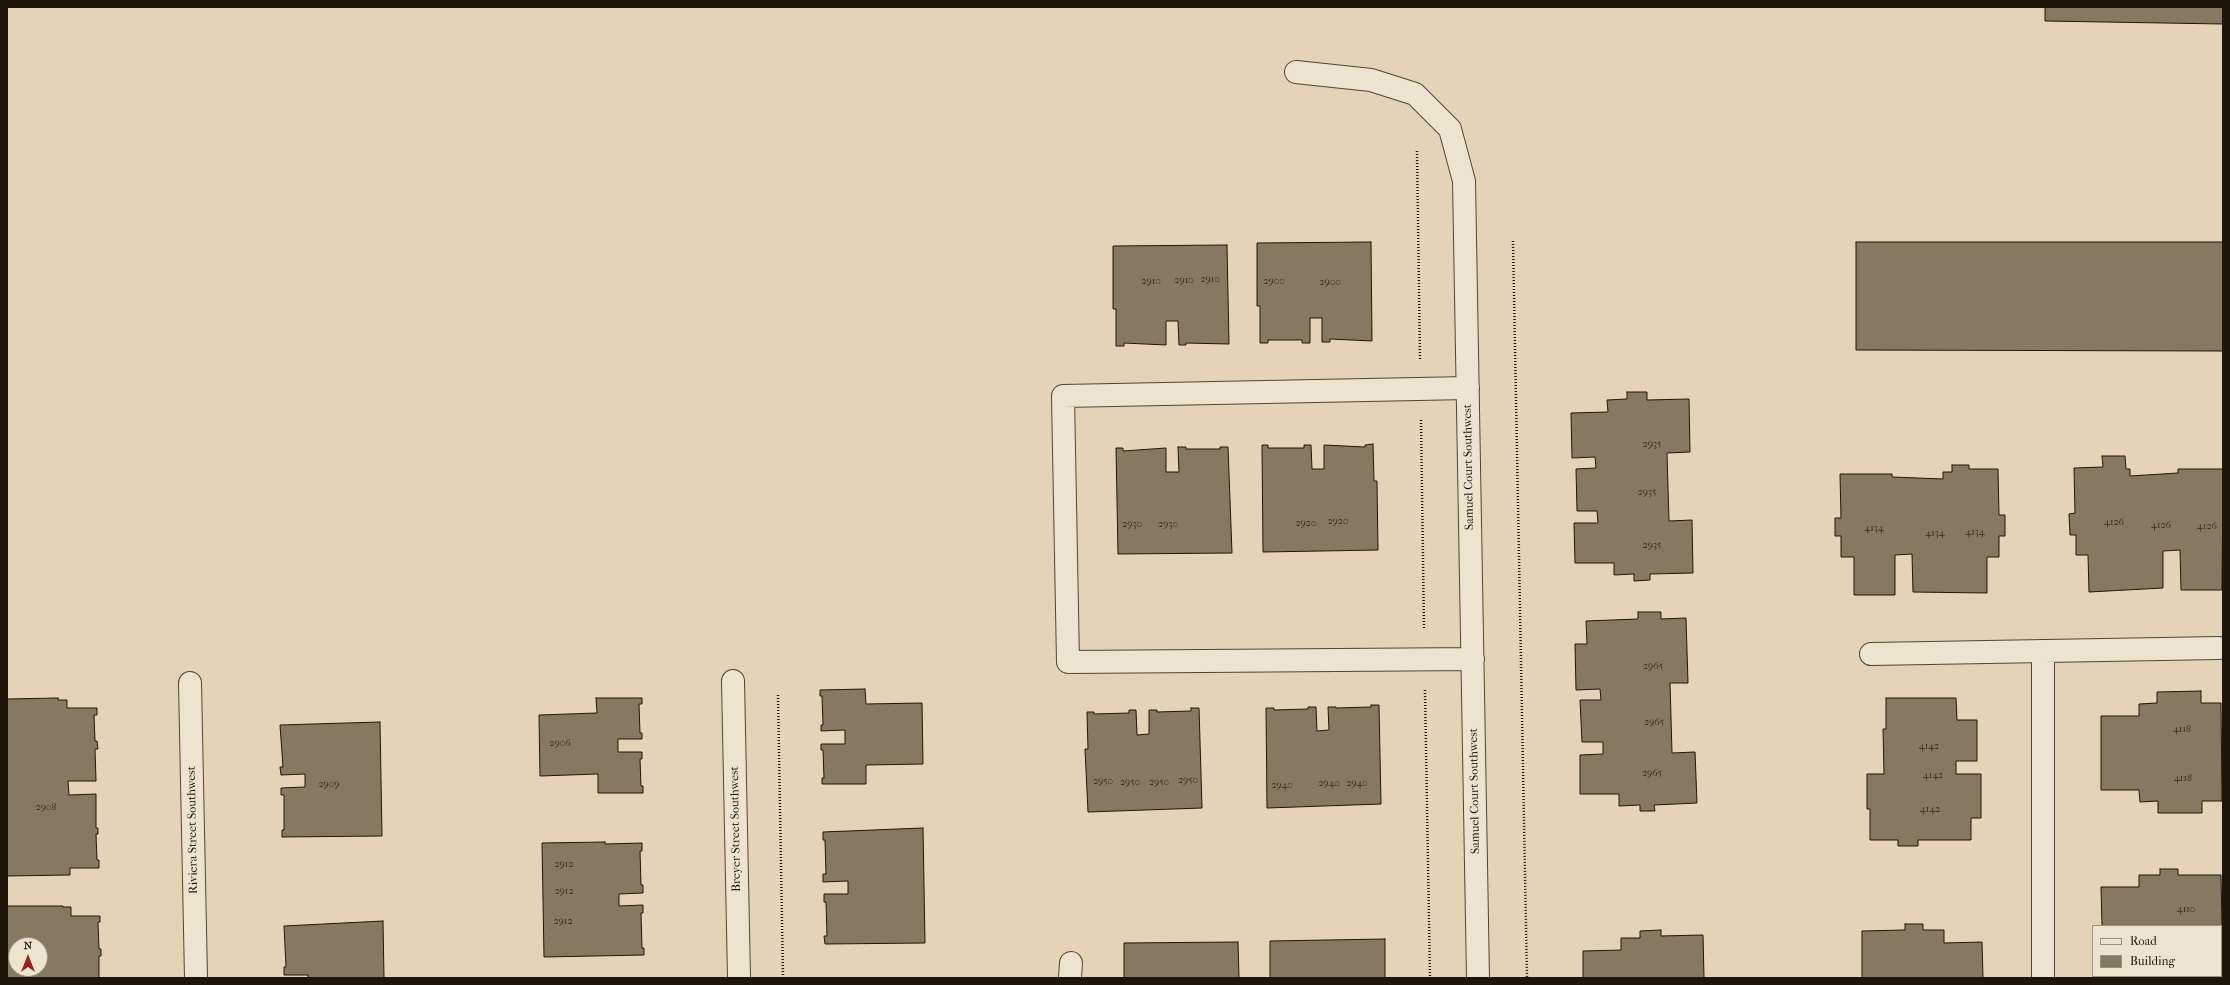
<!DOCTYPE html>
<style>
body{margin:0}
#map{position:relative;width:2230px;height:985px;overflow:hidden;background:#e5d3b7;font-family:"IM FELL French Canon",serif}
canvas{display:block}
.frame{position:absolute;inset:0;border:8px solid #201608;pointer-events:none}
.legend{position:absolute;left:2092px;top:925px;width:130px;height:52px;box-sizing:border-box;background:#eee2d0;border:1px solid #9c9080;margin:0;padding:5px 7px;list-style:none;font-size:12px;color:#201608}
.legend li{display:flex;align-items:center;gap:8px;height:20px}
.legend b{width:20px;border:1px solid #9c9080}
.north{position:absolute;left:8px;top:937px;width:40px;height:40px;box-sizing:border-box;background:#eee2d0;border:1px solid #9c9080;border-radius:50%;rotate:0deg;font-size:11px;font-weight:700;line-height:16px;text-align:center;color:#201608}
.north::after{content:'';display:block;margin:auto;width:14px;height:18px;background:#8f2418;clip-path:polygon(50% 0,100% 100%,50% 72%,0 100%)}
</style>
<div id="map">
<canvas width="2230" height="985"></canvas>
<div class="frame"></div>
<ul class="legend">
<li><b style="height:5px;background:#eee2d0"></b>Road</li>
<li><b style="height:11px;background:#867863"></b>Building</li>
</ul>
<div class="north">N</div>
</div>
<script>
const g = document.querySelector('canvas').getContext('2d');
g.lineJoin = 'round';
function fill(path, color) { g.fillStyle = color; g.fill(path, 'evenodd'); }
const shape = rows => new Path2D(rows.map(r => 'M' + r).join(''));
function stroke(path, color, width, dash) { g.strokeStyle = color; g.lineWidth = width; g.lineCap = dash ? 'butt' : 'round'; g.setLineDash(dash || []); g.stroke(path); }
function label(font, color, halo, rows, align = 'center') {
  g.font = font + ' "IM FELL French Canon",serif'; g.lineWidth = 4; g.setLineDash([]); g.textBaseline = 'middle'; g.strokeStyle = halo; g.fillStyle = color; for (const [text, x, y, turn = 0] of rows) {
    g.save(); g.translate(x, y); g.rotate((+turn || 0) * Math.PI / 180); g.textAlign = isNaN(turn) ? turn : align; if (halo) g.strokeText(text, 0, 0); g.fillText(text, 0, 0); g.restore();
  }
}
const building = shape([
 [2045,7,2223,7,2223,24,2045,21,2045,7],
 [1371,242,1372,341,1330,339,1330,342,1322,342,1322,318,1310,318,1310,343,1302,343,1302,340,1268,340,1268,343,1260,343,1260,306,1257,306,1257,243,1371,242],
 [1856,242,2223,242,2223,351,1856,350,1856,242],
 [1227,245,1229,344,1186,343,1186,345,1179,345,1178,321,1166,321,1166,345,1124,343,1124,346,1116,346,1116,309,1113,309,1113,246,1227,245],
 [1627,392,1647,392,1647,400,1689,399,1690,452,1667,453,1669,521,1692,520,1693,573,1650,574,1650,580,1634,581,1634,574,1614,575,1614,563,1575,563,1574,523,1598,523,1597,511,1577,511,1576,469,1596,468,1595,457,1572,458,1571,413,1608,412,1607,400,1627,399,1627,392],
 [1373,444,1374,481,1377,481,1378,550,1263,552,1262,445,1268,445,1268,448,1304,448,1304,445,1311,445,1312,469,1324,469,1324,445,1365,447,1365,445,1373,444],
 [1178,447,1186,447,1186,449,1220,449,1220,447,1228,447,1232,553,1118,554,1116,448,1123,448,1123,451,1166,448,1166,472,1179,472,1178,447],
 [2102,456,2125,456,2126,469,2130,469,2130,476,2178,473,2178,469,2223,469,2222,590,2181,590,2180,550,2163,551,2163,588,2089,592,2088,555,2076,555,2076,535,2070,535,2069,514,2075,513,2074,468,2103,467,2102,456],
 [1952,465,1969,465,1969,469,1998,469,1999,515,2005,515,2005,536,1999,536,1999,557,1987,557,1987,593,1913,592,1912,554,1895,555,1895,595,1854,595,1854,557,1841,557,1841,536,1835,536,1835,518,1841,518,1840,474,1892,474,1892,477,1943,479,1943,472,1952,472,1952,465],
 [1638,612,1661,612,1661,619,1686,618,1688,683,1670,683,1672,753,1695,752,1697,803,1654,805,1655,811,1640,811,1640,805,1619,806,1619,794,1580,794,1580,755,1603,754,1603,742,1582,742,1580,700,1601,700,1600,689,1576,690,1575,644,1587,644,1586,621,1638,619,1638,612],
 [865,689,866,704,922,703,923,764,866,765,866,784,822,784,822,778,824,778,823,750,821,750,821,744,845,744,845,730,821,731,821,725,823,725,822,696,820,696,820,690,865,689],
 [2201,691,2201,703,2221,703,2222,801,2202,801,2202,813,2158,813,2158,801,2140,802,2139,790,2101,790,2101,716,2139,716,2139,704,2157,703,2157,692,2201,691],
 [58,698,58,700,67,700,67,708,97,708,97,715,94,715,95,741,97,741,98,749,95,749,96,781,68,781,69,795,96,794,96,828,98,828,98,834,96,834,97,860,99,860,99,868,70,868,70,875,7,876,7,699,58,698],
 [596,698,642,698,642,704,639,704,640,733,642,733,642,739,618,739,618,752,642,752,642,759,640,759,641,786,643,786,643,793,598,793,598,774,540,776,539,715,597,713,596,698],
 [1886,698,1956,698,1957,720,1977,720,1977,761,1956,761,1956,774,1981,774,1981,818,1971,818,1971,840,1918,840,1918,846,1898,846,1898,840,1870,840,1870,809,1867,809,1867,774,1884,774,1883,729,1886,729,1886,698],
 [1371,705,1379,705,1381,804,1267,808,1266,708,1274,708,1274,710,1308,709,1308,707,1316,707,1317,731,1329,730,1328,707,1336,707,1336,708,1371,707,1371,705],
 [1191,708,1199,708,1202,808,1088,812,1085,749,1088,749,1087,712,1094,712,1094,714,1129,713,1129,710,1136,710,1137,735,1149,734,1149,710,1157,710,1157,712,1191,711,1191,708],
 [380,722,382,836,282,837,282,830,284,830,284,795,281,795,281,788,305,787,305,774,281,775,280,767,283,767,280,725,380,722],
 [923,828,925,943,825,944,824,936,827,936,826,902,824,902,824,894,848,894,848,881,823,882,823,874,826,874,825,840,823,840,823,832,923,828],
 [605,842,605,844,642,843,642,851,640,851,641,885,643,885,643,893,619,894,619,906,643,905,643,913,641,913,642,948,644,948,644,955,544,957,542,843,605,842],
 [2160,869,2178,869,2178,875,2221,875,2222,928,2221,926,2102,926,2101,887,2139,887,2139,875,2160,875,2160,869],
 [7,906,63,906,63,907,71,907,71,916,100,916,100,922,98,922,99,949,101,949,101,956,99,956,99,978,7,978,7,906],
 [16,945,40,945,40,969,16,969,16,945],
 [383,921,384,978,308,978,308,975,284,975,284,967,286,967,284,926,383,921],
 [1905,924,1923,924,1923,930,1944,930,1944,943,1982,942,1983,978,1862,978,1862,931,1905,930,1905,924],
 [1661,930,1661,936,1703,935,1704,978,1583,978,1583,951,1621,950,1621,938,1640,938,1640,931,1661,930],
 [1385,939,1385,978,1270,978,1270,941,1385,939],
 [1238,942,1239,978,1124,978,1124,943,1238,942],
 [2144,976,2216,976,2216,978,2144,978,2144,976]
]);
const path = shape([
 [1417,151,1420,359],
 [1513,241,1527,978],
 [1421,420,1424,629],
 [1425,690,1430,978],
 [778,695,783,978]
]);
const minor = shape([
 [1296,72,1371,80,1415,94,1450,129,1464,181,1478,978],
 [1468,388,1063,396,1068,662,1473,659],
 [2043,651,2043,978],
 [1871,654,2219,648],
 [733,681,739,978],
 [190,683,196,978],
 [1070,978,1071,963]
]);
const numberNames = [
 ["2910",1210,280],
 ["2910",1184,281],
 ["2910",1151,282],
 ["2900",1274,282],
 ["2900",1330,283],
 ["2935",1652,445],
 ["2935",1647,493],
 ["2920",1338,522],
 ["4126",2114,523],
 ["2920",1306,524],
 ["2930",1132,525],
 ["2930",1168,525],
 ["4126",2161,526],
 ["4126",2207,527],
 ["4134",1874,529],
 ["4134",1975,533],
 ["4134",1935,534],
 ["2935",1652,546],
 ["2965",1653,667],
 ["2965",1654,723],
 ["4118",2182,730],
 ["2906",560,744],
 ["4142",1929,747],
 ["2965",1652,774],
 ["4142",1933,776],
 ["4118",2183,779],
 ["2950",1188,781],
 ["2950",1103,782],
 ["2950",1130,783],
 ["2950",1159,783],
 ["2940",1329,784],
 ["2940",1357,784],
 ["2909",329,785],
 ["2940",1282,786],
 ["2908",46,808],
 ["4142",1930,810],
 ["2912",564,865],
 ["2912",564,892],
 ["4110",2186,910],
 ["2912",563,922]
];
const streetNames = [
 ["Samuel Court Southwest",1469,467,-91],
 ["Samuel Court Southwest",1475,791,-91],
 ["Breyer Street Southwest",736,829,-91],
 ["Riviera Street Southwest",193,830,-91]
];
fill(building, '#867863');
stroke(building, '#201608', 1);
stroke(minor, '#514534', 24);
stroke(path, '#201608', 2.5, [1, 2]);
stroke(minor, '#eee2d0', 22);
label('10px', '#3a2e1f', null, numberNames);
label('12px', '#201608', '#eee2d0', streetNames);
</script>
